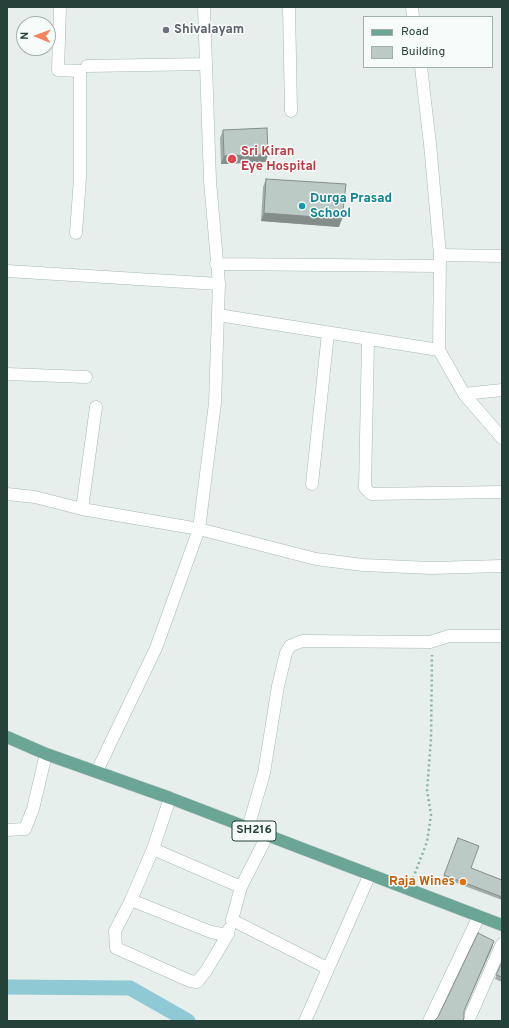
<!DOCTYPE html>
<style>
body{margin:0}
#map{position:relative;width:509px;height:1028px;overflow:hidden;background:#e6efeb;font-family:Overpass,sans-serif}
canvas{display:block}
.frame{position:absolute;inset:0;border:8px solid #24423a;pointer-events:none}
.legend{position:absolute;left:363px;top:16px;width:130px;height:52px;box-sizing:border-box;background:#f7fbf9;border:1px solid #a3b1ad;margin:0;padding:5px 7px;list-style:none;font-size:12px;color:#24423a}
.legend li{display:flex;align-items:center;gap:8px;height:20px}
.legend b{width:20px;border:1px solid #a3b1ad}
.north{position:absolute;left:16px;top:16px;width:40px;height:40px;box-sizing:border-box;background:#f7fbf9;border:1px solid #a3b1ad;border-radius:50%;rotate:271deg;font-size:11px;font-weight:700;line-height:16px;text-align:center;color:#24423a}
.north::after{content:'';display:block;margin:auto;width:14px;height:18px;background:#f4845f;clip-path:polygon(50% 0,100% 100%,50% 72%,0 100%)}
</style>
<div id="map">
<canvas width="509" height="1028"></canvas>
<div class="frame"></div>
<ul class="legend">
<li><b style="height:5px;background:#6aa596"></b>Road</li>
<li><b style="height:11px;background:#bbcac4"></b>Building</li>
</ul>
<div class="north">N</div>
</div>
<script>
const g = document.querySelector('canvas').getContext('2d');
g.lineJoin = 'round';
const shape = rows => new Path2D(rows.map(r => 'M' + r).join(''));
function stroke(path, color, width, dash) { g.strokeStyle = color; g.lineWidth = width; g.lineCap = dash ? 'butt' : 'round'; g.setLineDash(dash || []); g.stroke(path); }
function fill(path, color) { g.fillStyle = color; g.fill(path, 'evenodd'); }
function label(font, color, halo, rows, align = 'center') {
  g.font = font + ' Overpass,sans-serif'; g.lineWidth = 3; g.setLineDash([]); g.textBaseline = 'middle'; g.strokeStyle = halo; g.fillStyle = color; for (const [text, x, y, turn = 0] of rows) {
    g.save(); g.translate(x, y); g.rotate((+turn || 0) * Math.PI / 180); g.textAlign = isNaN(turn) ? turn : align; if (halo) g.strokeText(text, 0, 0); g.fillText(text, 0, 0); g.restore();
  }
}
const canal = shape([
 [7,987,130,988,188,1021]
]);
const path = shape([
 [413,878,427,842,431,815,427,790,431,739,432,655]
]);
const minor = shape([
 [60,7,58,70,80,71,80,178,76,233],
 [289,7,291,111],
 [87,66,206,64],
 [440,255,502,256],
 [216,264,439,266],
 [7,271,219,284],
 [218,315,439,350],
 [368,340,365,488,371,494,502,492],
 [7,374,86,377],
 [464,394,502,390],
 [312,484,328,333],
 [7,494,35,497,82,509,199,529,316,559,363,565,431,568,502,566],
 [82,509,96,407],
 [97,771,156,648,199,529,215,403,219,284,210,181,204,7],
 [170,798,153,849,241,887],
 [248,828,264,773,278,686,286,653,290,646,302,641,430,642,449,636,502,636],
 [7,830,25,829,33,809,46,754],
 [267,836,241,887,232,920,327,968],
 [153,849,131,900,211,932,227,935,229,929],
 [131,900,115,931,116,948,190,981,197,982,206,971,228,934],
 [305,1021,370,874],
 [429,1021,479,916],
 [468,1021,502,944]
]);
const tertiary = shape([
 [412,7,413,17],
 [421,67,430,144,440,255,439,350,464,394,502,438]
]);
const primary = shape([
 [7,737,46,754,170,798,502,925]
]);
const wall = shape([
 [223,130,266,162,221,164,220,138],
 [266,179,339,227,261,221,263,187],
 [471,868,502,880,502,900,443,878,444,875],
 [502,962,502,982,495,979]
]);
const shadedWall = shape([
 [268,154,266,162,221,164,224,156],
 [264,213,342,219,339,227,261,221],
 [494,941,492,948,461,1018]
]);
const building = shape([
 [267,128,268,154,224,156,223,130,267,128],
 [266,179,346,184,342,219,264,213,266,179],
 [458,838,479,846,471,868,502,880,502,897,444,875,458,838],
 [478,933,494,941,464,1011,464,1018,463,1021,434,1021,438,1017,478,933],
 [502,962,502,977,496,975,502,962]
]);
const markers = [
 [166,30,4,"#6b7280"],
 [232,159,5,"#e0444e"],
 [302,206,4,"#0f9aa8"],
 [463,882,4,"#e8710a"]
];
const shields = [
 [254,831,44]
];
const shieldNames = [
 ["SH216",254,831]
];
const worshipNames = [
 ["Shivalayam",174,30]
];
const healthNames = [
 ["Sri Kiran",241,152],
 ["Eye Hospital",241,167]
];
const cultureNames = [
 ["Durga Prasad",310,199],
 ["School",310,214]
];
const foodNames = [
 ["Raja Wines",455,882]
];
stroke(canal, '#8ec9d4', 15);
stroke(minor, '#a8b8b2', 13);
stroke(tertiary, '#a8b8b2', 13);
stroke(primary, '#c2cac8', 13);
stroke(path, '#86b3a5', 2.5, [2, 3]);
stroke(minor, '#fff', 12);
stroke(tertiary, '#fff', 12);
stroke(primary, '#6aa596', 12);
fill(wall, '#a1aea9');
fill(shadedWall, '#838d89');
fill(building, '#bbcac4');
stroke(building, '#838d89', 1);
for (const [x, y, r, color] of markers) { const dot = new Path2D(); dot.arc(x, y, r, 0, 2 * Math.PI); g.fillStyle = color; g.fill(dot); stroke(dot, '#f7fbf9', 1.5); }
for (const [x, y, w] of shields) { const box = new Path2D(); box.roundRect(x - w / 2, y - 10, w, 20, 3); g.fillStyle = '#f7fbf9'; g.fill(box); stroke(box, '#24423a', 1); }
label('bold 12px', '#24423a', null, shieldNames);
label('bold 13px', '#5b616d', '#f7fbf9', worshipNames, 'left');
label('bold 13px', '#be3a42', '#f7fbf9', healthNames, 'left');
label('bold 13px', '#0d838f', '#f7fbf9', cultureNames, 'left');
label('bold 13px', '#c56008', '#f7fbf9', foodNames, 'right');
</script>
